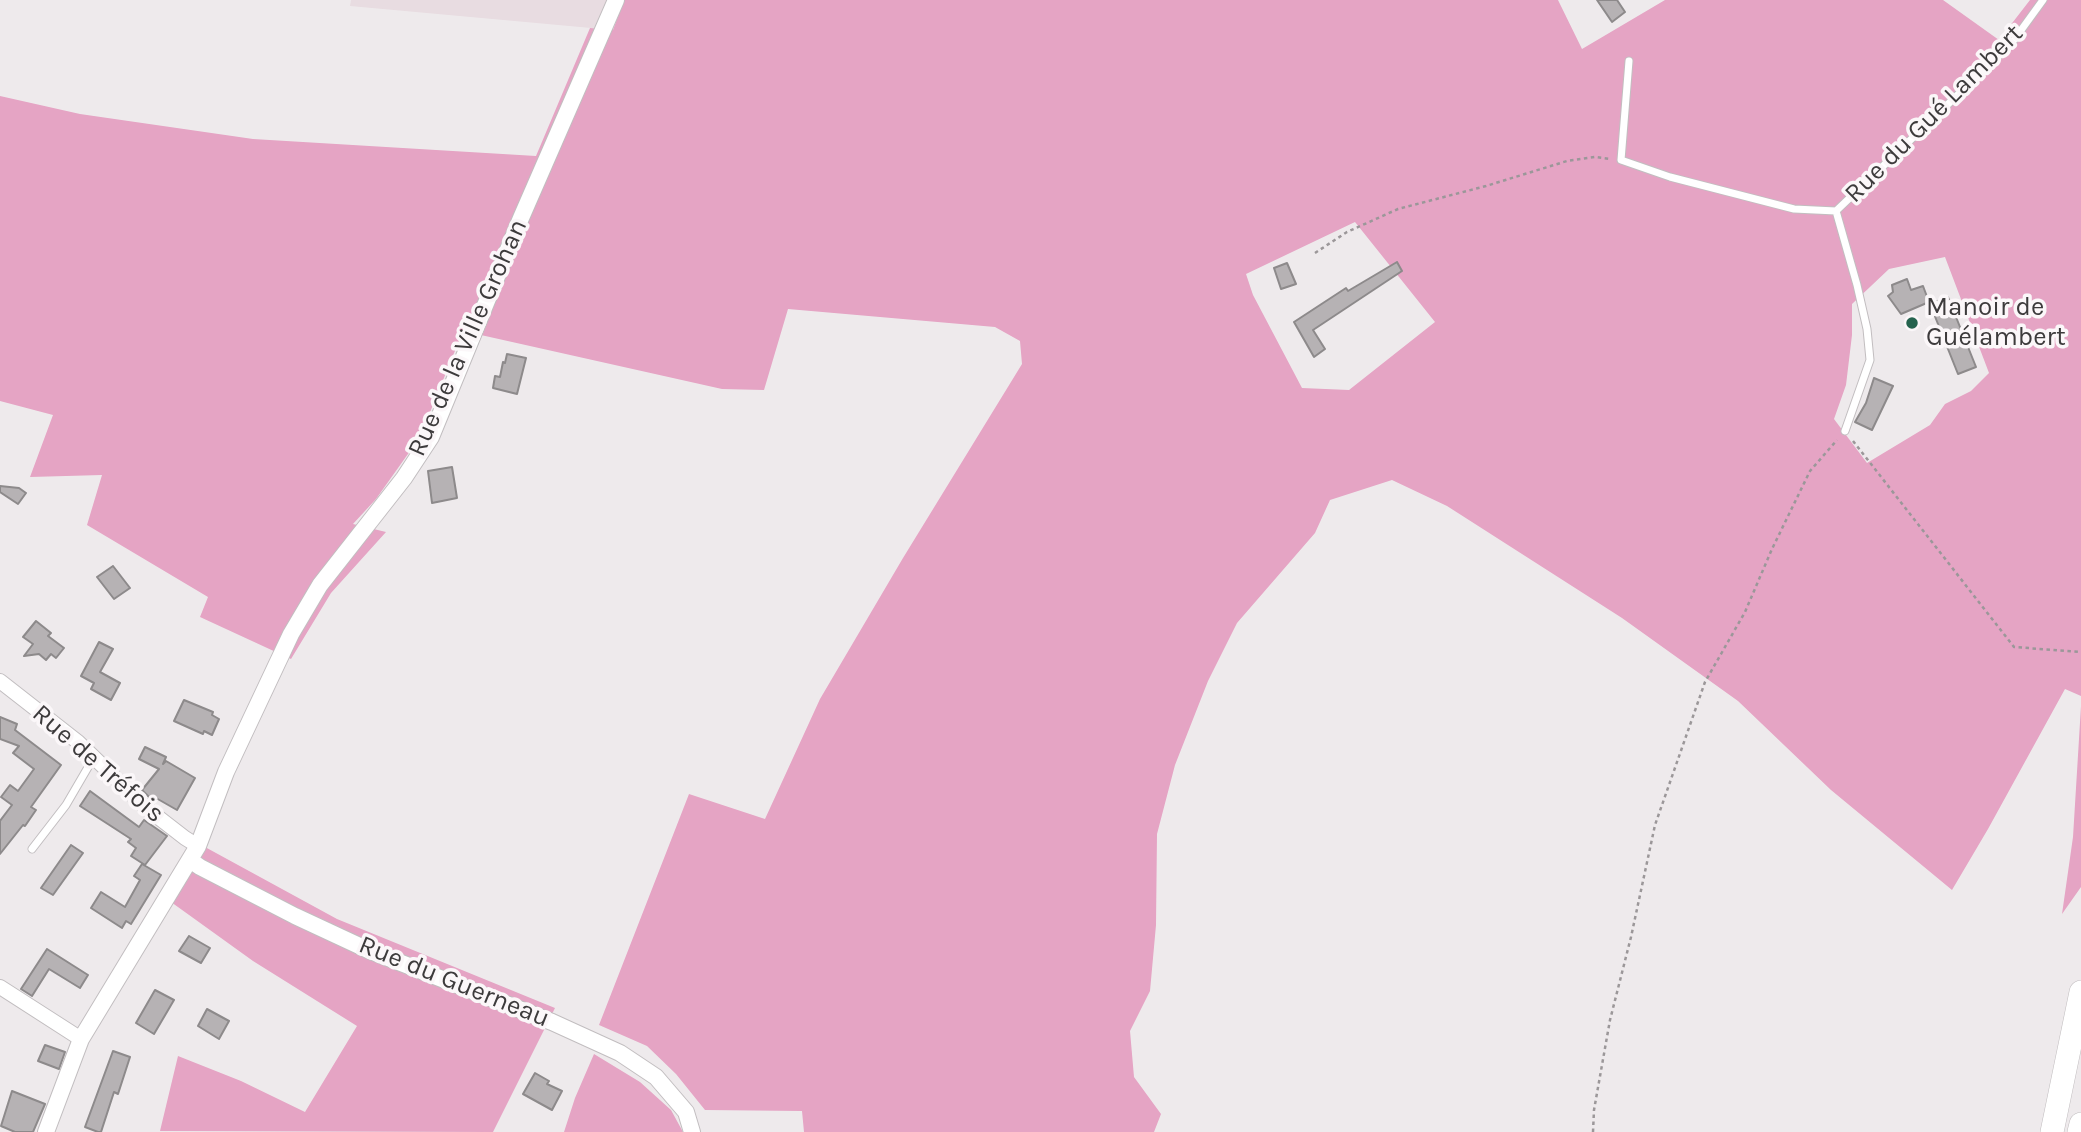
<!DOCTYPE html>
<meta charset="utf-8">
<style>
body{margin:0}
canvas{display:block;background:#eeeaec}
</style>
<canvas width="2081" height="1132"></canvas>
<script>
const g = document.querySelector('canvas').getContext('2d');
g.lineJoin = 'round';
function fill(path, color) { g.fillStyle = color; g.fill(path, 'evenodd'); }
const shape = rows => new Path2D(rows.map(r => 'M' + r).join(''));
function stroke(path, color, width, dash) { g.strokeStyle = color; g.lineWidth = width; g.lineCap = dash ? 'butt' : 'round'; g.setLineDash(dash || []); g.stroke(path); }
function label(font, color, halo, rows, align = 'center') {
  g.font = font + ' Karla,sans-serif'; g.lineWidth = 7; g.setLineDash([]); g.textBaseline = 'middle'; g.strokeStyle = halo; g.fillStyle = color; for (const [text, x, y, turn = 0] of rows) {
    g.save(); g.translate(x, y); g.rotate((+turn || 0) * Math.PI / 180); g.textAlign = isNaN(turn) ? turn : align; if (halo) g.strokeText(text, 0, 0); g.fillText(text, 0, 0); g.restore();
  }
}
const built = shape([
 [351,0,624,0,613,30,350,6]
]);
const green = shape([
 [624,0,1558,0,1582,49,1665,0,1943,0,1999,40,2030,0,2081,0,2081,696,2065,689,1988,829,1952,890,1831,790,1738,701,1622,618,1447,506,1392,480,1330,500,1315,533,1237,623,1208,681,1175,765,1157,834,1156,925,1150,991,1130,1031,1134,1077,1161,1114,1154,1132,804,1132,802,1111,705,1110,676,1074,647,1046,599,1025,689,794,765,819,820,699,903,558,1022,364,1020,341,995,327,788,309,764,390,722,389,463,331,420,437,376,499,353,524,386,532,331,593,291,659,200,617,208,597,87,525,102,475,30,477,53,415,0,401,0,96,80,114,253,139,536,156,590,28,613,30],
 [1355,222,1435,322,1349,390,1302,388,1253,295,1246,274],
 [1945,257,1989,373,1971,391,1945,404,1930,425,1867,463,1834,419,1846,385,1852,335,1852,304,1889,269],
 [2081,706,2081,887,2062,914,2073,837],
 [205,847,337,919,555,1008,493,1132,160,1131,178,1056,241,1081,305,1112,357,1026,253,961,171,902],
 [594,1054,640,1082,671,1110,683,1132,564,1132,575,1098]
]);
const building = shape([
 [1597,0,1617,0,1625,12,1612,22,1597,0],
 [1397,262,1402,271,1313,330,1325,349,1314,357,1294,322,1346,288,1348,291,1397,262],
 [1287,263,1296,284,1281,289,1274,268,1287,263],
 [1907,279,1911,290,1923,286,1929,302,1901,314,1888,296,1893,292,1892,285,1907,279],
 [1948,297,1976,367,1958,374,1930,304,1948,297],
 [507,354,526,358,517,394,493,388,495,376,500,377,503,362,505,363,507,354],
 [1874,378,1893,386,1872,430,1855,422,1866,403,1874,378],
 [452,467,457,498,432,503,428,471,452,467],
 [0,486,19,488,26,493,18,504,0,492,0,486],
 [113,566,130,588,114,599,97,577,113,566],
 [36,621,51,633,48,636,64,648,56,658,51,654,46,660,39,654,24,656,33,644,23,637,36,621],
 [99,642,113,649,100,672,120,683,111,700,91,689,94,683,81,676,99,642],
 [184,700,213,712,212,715,219,719,212,735,204,731,203,734,174,721,184,700],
 [0,717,17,724,15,730,61,765,31,807,36,810,25,826,23,825,0,854,0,821,12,805,1,797,10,785,18,791,34,769,13,753,19,746,0,739,0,717],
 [145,747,166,757,163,764,166,761,195,778,177,810,156,798,154,802,142,790,159,769,139,759,145,747],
 [90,791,139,827,144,820,167,836,145,865,131,856,136,848,128,842,131,839,80,806,90,791],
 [71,845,83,853,53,895,41,888,71,845],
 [142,864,161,875,131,924,126,921,122,928,91,908,101,892,125,907,140,880,134,876,142,864],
 [189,936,210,948,201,963,179,951,189,936],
 [47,949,88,975,80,988,49,969,32,996,21,989,47,949],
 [155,990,174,1000,154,1034,136,1023,155,990],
 [207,1009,229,1021,219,1039,198,1026,207,1009],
 [45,1045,65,1052,59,1069,38,1061,45,1045],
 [113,1051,130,1057,118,1094,114,1092,101,1132,98,1132,85,1127,113,1051],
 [535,1073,549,1081,547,1084,562,1091,552,1110,523,1094,535,1073],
 [12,1091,45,1104,33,1132,15,1132,1,1126,12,1091]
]);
const path = shape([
 [1315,253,1347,232,1398,209,1486,186,1567,161,1595,157,1611,159],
 [1853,441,2014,647,2081,652],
 [1593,1132,1594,1110,1610,1020,1631,937,1655,825,1705,682,1745,612,1772,549,1810,471,1837,440]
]);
const service = shape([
 [1629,61,1621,160,1670,177,1794,209,1836,211],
 [1845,431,1870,360,1867,329,1857,285,1836,211,2011,44,2043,0],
 [32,849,66,805,94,757]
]);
const minor = shape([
 [0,681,78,742,145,807,185,838,198,846],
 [0,987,81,1039]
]);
const tertiary = shape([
 [190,860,200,867,295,916,368,950,552,1022,620,1053,656,1077,686,1112,692,1132],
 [46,1132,81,1039,198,846,226,772,291,634,320,585,404,478,431,437,521,218,616,0]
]);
const trunk = shape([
 [2052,1132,2081,992],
 [2079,1132,2081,1124]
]);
const markers = [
 [1912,323,7,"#25634e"]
];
const streetNames = [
 ["Rue du Gué Lambert",1934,114,-45],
 ["Rue de la Ville Grohan",468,338,-66],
 ["Rue de Tréfois",98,764,41],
 ["Rue du Guerneau",454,982,22]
];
const poiNames = [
 ["Manoir de",1926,308],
 ["Guélambert",1926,338]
];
fill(built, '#e8dce1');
fill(green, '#e5a4c4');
fill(building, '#b6b2b4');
stroke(building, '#8d8a8b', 2);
stroke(service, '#c2bec0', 9);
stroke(minor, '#c2bec0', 16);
stroke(tertiary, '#c2bec0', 18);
stroke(trunk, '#c2bec0', 24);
stroke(path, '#9b9799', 2.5, [3.5, 3.5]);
stroke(service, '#fff', 7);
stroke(minor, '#fff', 14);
stroke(tertiary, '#fff', 16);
stroke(trunk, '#fff', 23);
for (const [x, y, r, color] of markers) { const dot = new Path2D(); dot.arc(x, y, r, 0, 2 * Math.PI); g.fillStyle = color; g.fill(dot); stroke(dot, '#fbf7f9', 2.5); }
label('26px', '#3d3b3c', '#fbf7f9', streetNames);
label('26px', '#3d3b3c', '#fbf7f9', poiNames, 'left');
</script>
